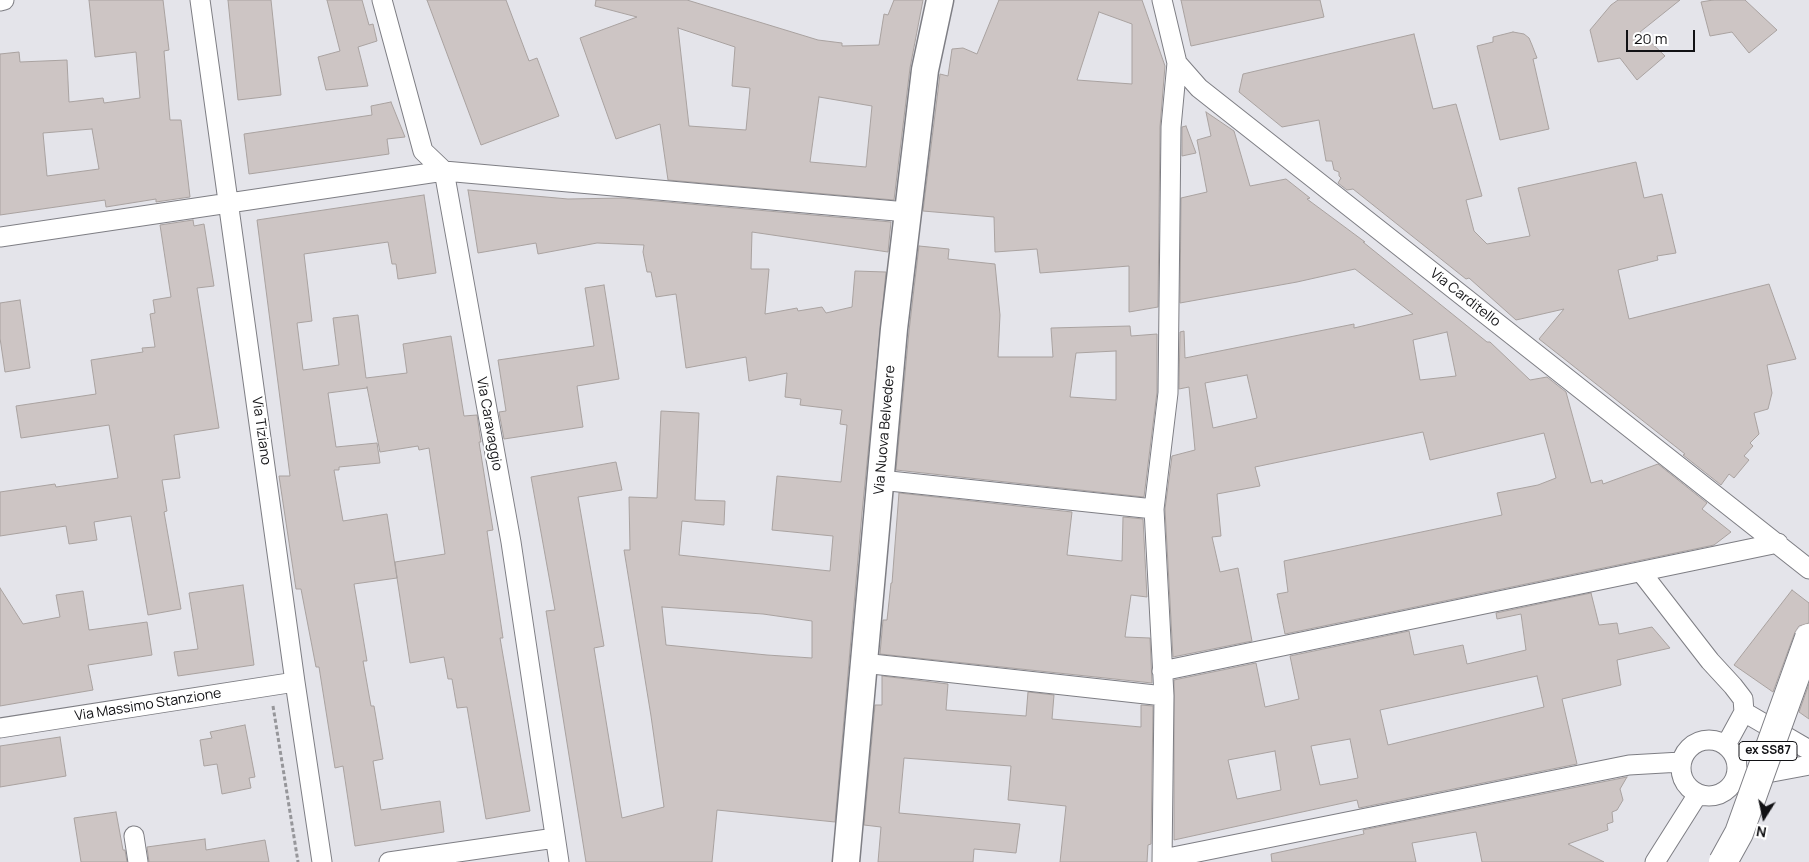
<!DOCTYPE html>
<style>
body{margin:0}
#map{position:relative;width:1809px;height:862px;overflow:hidden;background:#e4e4ea;font-family:Manrope,sans-serif}
canvas{display:block}
.north{position:absolute;left:1739px;top:792px;width:50px;height:50px;-webkit-text-stroke:4px #fff;paint-order:stroke;rotate:190deg;font-size:14px;font-weight:700;line-height:20px;text-align:center;color:#111114}
.north::after{content:'';display:block;margin:auto;width:18px;height:22px;background:#111114;clip-path:polygon(50% 0,100% 100%,50% 72%,0 100%)}
.scale{position:absolute;left:1626px;top:30px;width:69px;height:22px;box-sizing:border-box;border:2px solid #111114;border-top:0;padding-left:6px;font-size:15px;line-height:18px;white-space:nowrap;color:#111114;-webkit-text-stroke:4px #fff;paint-order:stroke}
</style>
<div id="map">
<canvas width="1809" height="862"></canvas>
<div class="north">N</div>
<div class="scale">20 m</div>
</div>
<script>
const g = document.querySelector('canvas').getContext('2d');
g.lineJoin = 'round';
function fill(path, color) { g.fillStyle = color; g.fill(path, 'evenodd'); }
const shape = rows => new Path2D(rows.map(r => 'M' + r).join(''));
function stroke(path, color, width, dash) { g.strokeStyle = color; g.lineWidth = width; g.lineCap = dash ? 'butt' : 'round'; g.setLineDash(dash || []); g.stroke(path); }
function label(font, color, halo, rows, align = 'center') {
  g.font = font + ' Manrope,sans-serif'; g.lineWidth = 4.5; g.setLineDash([]); g.textBaseline = 'middle'; g.strokeStyle = halo; g.fillStyle = color; for (const [text, x, y, turn = 0] of rows) {
    g.save(); g.translate(x, y); g.rotate((+turn || 0) * Math.PI / 180); g.textAlign = isNaN(turn) ? turn : align; if (halo) g.strokeText(text, 0, 0); g.fillText(text, 0, 0); g.restore();
  }
}
const building = shape([
 [89,0,163,0,169,50,164,51,170,120,181,120,190,197,156,202,156,199,106,207,105,200,0,215,0,54,19,52,20,62,67,60,69,102,103,98,104,103,140,98,136,52,95,57,89,0],
 [92,129,99,169,47,176,43,133,92,129],
 [228,0,271,0,281,95,238,100,228,0],
 [327,0,362,0,369,25,373,24,377,41,358,47,368,86,326,90,318,57,340,51,327,0],
 [427,0,506,0,529,61,537,58,559,116,481,145,427,0],
 [596,0,687,0,818,40,842,43,842,46,879,45,884,14,888,15,894,0,923,0,910,68,894,200,668,180,660,124,616,139,580,38,637,17,595,6,596,0],
 [678,28,735,47,732,86,750,88,746,130,689,126,678,28],
 [819,97,872,106,866,167,810,162,819,97],
 [999,0,1142,0,1165,66,1160,127,1158,307,1129,312,1129,266,1040,273,1037,249,995,252,994,217,923,211,940,74,948,76,952,49,963,48,977,54,999,0],
 [1099,12,1132,24,1132,84,1077,80,1099,12],
 [1181,0,1320,0,1324,17,1191,46,1181,0],
 [1618,0,1680,0,1640,32,1665,56,1637,80,1620,58,1598,62,1590,30,1611,5,1618,0],
 [1713,0,1745,0,1777,30,1749,53,1732,32,1710,36,1701,2,1713,0],
 [1513,32,1524,34,1529,38,1532,45,1537,58,1533,59,1549,129,1500,140,1477,46,1493,42,1493,37,1513,32],
 [1414,34,1433,109,1456,104,1482,196,1466,200,1474,231,1487,244,1530,236,1518,188,1636,162,1644,198,1662,194,1676,253,1657,256,1658,260,1618,270,1629,319,1769,284,1796,359,1767,365,1772,393,1768,409,1754,413,1759,434,1750,443,1753,446,1744,456,1749,460,1734,478,1729,474,1721,485,1683,455,1685,454,1539,339,1564,309,1516,320,1469,278,1466,279,1353,189,1347,190,1338,183,1341,178,1339,176,1339,172,1334,170,1332,161,1326,161,1319,120,1282,127,1239,92,1243,74,1414,34],
 [391,102,405,137,387,139,389,154,249,174,244,134,372,115,371,106,391,102],
 [1206,112,1234,131,1250,186,1286,179,1310,198,1307,199,1365,242,1363,242,1487,342,1490,342,1530,380,1547,377,1566,392,1591,483,1602,480,1603,484,1658,464,1707,503,1702,509,1731,532,1714,545,1285,634,1277,594,1288,592,1284,561,1502,515,1497,493,1538,485,1556,478,1544,433,1430,460,1423,432,1255,467,1260,486,1217,494,1221,536,1212,537,1220,572,1238,568,1252,641,1173,657,1165,509,1172,456,1195,450,1189,387,1179,389,1180,332,1184,331,1185,358,1354,324,1354,328,1413,314,1355,269,1297,282,1180,303,1181,198,1207,192,1197,140,1211,136,1206,112],
 [1447,332,1456,376,1420,380,1413,340,1447,332],
 [1247,375,1257,418,1213,428,1205,383,1247,375],
 [1186,126,1196,153,1182,156,1182,127,1186,126],
 [468,190,568,199,622,198,891,222,888,252,752,232,751,269,769,269,765,314,797,308,798,311,822,307,826,313,852,307,855,271,886,272,862,513,835,822,717,810,712,862,586,862,546,611,555,610,531,477,616,462,622,490,578,497,604,646,594,648,622,818,664,807,651,716,624,550,630,550,629,497,657,498,661,411,699,413,695,500,725,501,724,525,682,521,679,555,830,571,833,536,772,530,777,476,841,482,847,425,840,424,842,410,800,405,801,399,785,397,787,373,749,381,746,357,686,368,676,294,656,297,651,272,647,272,643,252,644,245,597,243,538,254,536,243,478,253,468,190],
 [662,607,763,614,812,621,812,658,767,655,666,645,662,607],
 [424,195,436,273,398,279,396,264,392,264,388,242,304,254,312,321,297,323,303,370,339,365,333,318,358,315,366,378,407,373,403,344,451,336,464,416,477,415,481,442,479,442,493,530,487,531,503,638,500,638,530,811,486,819,467,707,457,708,452,679,448,679,444,657,410,663,397,578,354,584,367,661,363,661,371,706,374,706,383,759,373,761,381,810,440,801,444,832,355,846,343,766,335,768,319,667,316,667,301,589,296,589,279,476,290,476,257,220,424,195],
 [367,387,380,452,418,446,419,450,429,448,445,554,395,562,397,578,387,514,343,521,334,470,339,470,339,467,380,463,377,443,336,447,328,393,367,388,367,387],
 [193,220,194,226,204,224,214,286,197,288,219,428,174,435,180,478,162,480,167,511,164,512,181,609,148,615,131,516,94,522,97,540,69,544,66,526,0,536,0,492,55,484,56,487,118,478,109,425,21,438,16,406,96,394,91,360,143,352,142,348,155,347,150,314,155,313,153,300,171,297,160,225,193,220],
 [919,246,949,249,948,259,995,264,1000,315,998,357,1053,357,1051,328,1130,326,1131,336,1157,334,1157,392,1144,497,896,470,909,331,919,246],
 [1116,351,1116,400,1070,397,1076,353,1116,351],
 [604,285,619,379,577,386,583,427,504,439,499,412,506,411,498,360,594,346,585,288,604,285],
 [20,300,30,368,5,372,0,338,0,303,20,300],
 [899,493,1072,512,1067,555,1122,561,1123,517,1143,519,1147,597,1131,595,1125,637,1150,638,1152,683,880,654,883,620,887,620,891,583,892,583,899,493],
 [243,585,254,665,178,676,174,652,198,649,189,593,243,585],
 [0,588,23,624,60,617,56,595,83,591,89,630,147,622,152,655,88,665,93,690,0,706,0,588],
 [1792,590,1809,603,1809,623,1799,626,1795,632,1773,692,1734,665,1792,590],
 [1591,593,1599,625,1617,623,1619,634,1652,627,1670,648,1617,660,1621,685,1562,699,1577,764,1359,808,1357,800,1174,840,1174,680,1256,663,1265,707,1299,699,1290,656,1409,631,1414,655,1463,645,1467,664,1526,650,1521,614,1497,619,1496,613,1591,593],
 [1537,676,1544,707,1388,745,1380,710,1537,676],
 [1350,739,1358,778,1320,785,1311,746,1350,739],
 [1275,751,1281,790,1237,799,1228,760,1275,751],
 [882,676,948,684,946,710,1026,716,1028,692,1054,695,1052,719,1141,727,1141,705,1153,706,1151,844,1148,845,1147,862,1060,862,1066,806,1008,800,1011,766,904,758,899,813,1020,824,1016,853,974,849,973,862,878,862,881,827,864,825,875,705,882,705,882,676],
 [1809,684,1809,719,1799,712,1809,684],
 [245,725,255,777,249,778,251,788,222,794,217,764,204,766,200,740,212,738,210,732,245,725],
 [60,737,66,776,0,787,0,746,60,737],
 [1627,777,1620,789,1623,800,1617,810,1612,812,1613,822,1607,824,1608,830,1568,844,1604,862,1482,862,1476,832,1412,843,1416,862,1272,862,1271,854,1364,834,1363,830,1627,777],
 [116,812,123,850,125,850,127,862,81,862,74,818,116,812],
 [205,839,206,850,265,840,269,862,149,862,147,847,205,839]
]);
const path = shape([
 [273,706,298,862]
]);
const street = shape([
 [200,0,295,682,322,862],
 [382,0,423,151,444,171,511,542,559,862],
 [1162,0,1177,63,1199,88,1809,569],
 [0,1,4,0],
 [0,237,444,171,907,212],
 [880,480,1154,509],
 [1641,572,1710,661,1733,686,1743,699,1744,712,1726,745],
 [863,663,1164,696],
 [1162,671,1778,543],
 [1744,712,1809,750],
 [0,728,295,682],
 '1681 768a28 28 0 1 1 56 0a28 28 0 1 1-56 0Z',
 [1751,776,1809,765],
 [134,836,138,862],
 [1163,859,1629,765,1681,762],
 [389,862,555,838],
 [1162,862,1164,696,1154,509,1168,393,1171,127,1177,63],
 [1655,862,1698,794]
]);
const secondary = shape([
 [846,862,894,329,925,70,940,0]
]);
const highwayBridge = shape([
 [1723,862,1739,833,1809,638]
]);
const shields = [
 [1768,751,58]
];
const shieldNames = [
 ["ex SS87",1768,751]
];
const streetNames = [
 ["Via Carditello",1465,298,38],
 ["Via Caravaggio",489,424,80],
 ["Via Nuova Belvedere",885,430,-85],
 ["Via Tiziano",261,431,82],
 ["Via Massimo Stanzione",148,705,-9]
];
fill(building, '#cdc5c4');
stroke(building, '#a9a2a0', 1);
stroke(street, '#7e7e84', 21);
stroke(secondary, '#7e7e84', 29);
stroke(path, '#96969a', 3, [4, 2.5]);
stroke(street, '#fff', 19);
stroke(secondary, '#fff', 26);
stroke(highwayBridge, '#7e7e84', 30, []);
stroke(highwayBridge, '#fff', 28);
for (const [x, y, w] of shields) { const box = new Path2D(); box.roundRect(x - w / 2, y - 9.5, w, 19, 4); g.fillStyle = '#fff'; g.fill(box); stroke(box, '#111114', 1); }
label('bold 12px', '#111114', null, shieldNames);
label('14px', '#111114', '#fff', streetNames);
</script>
